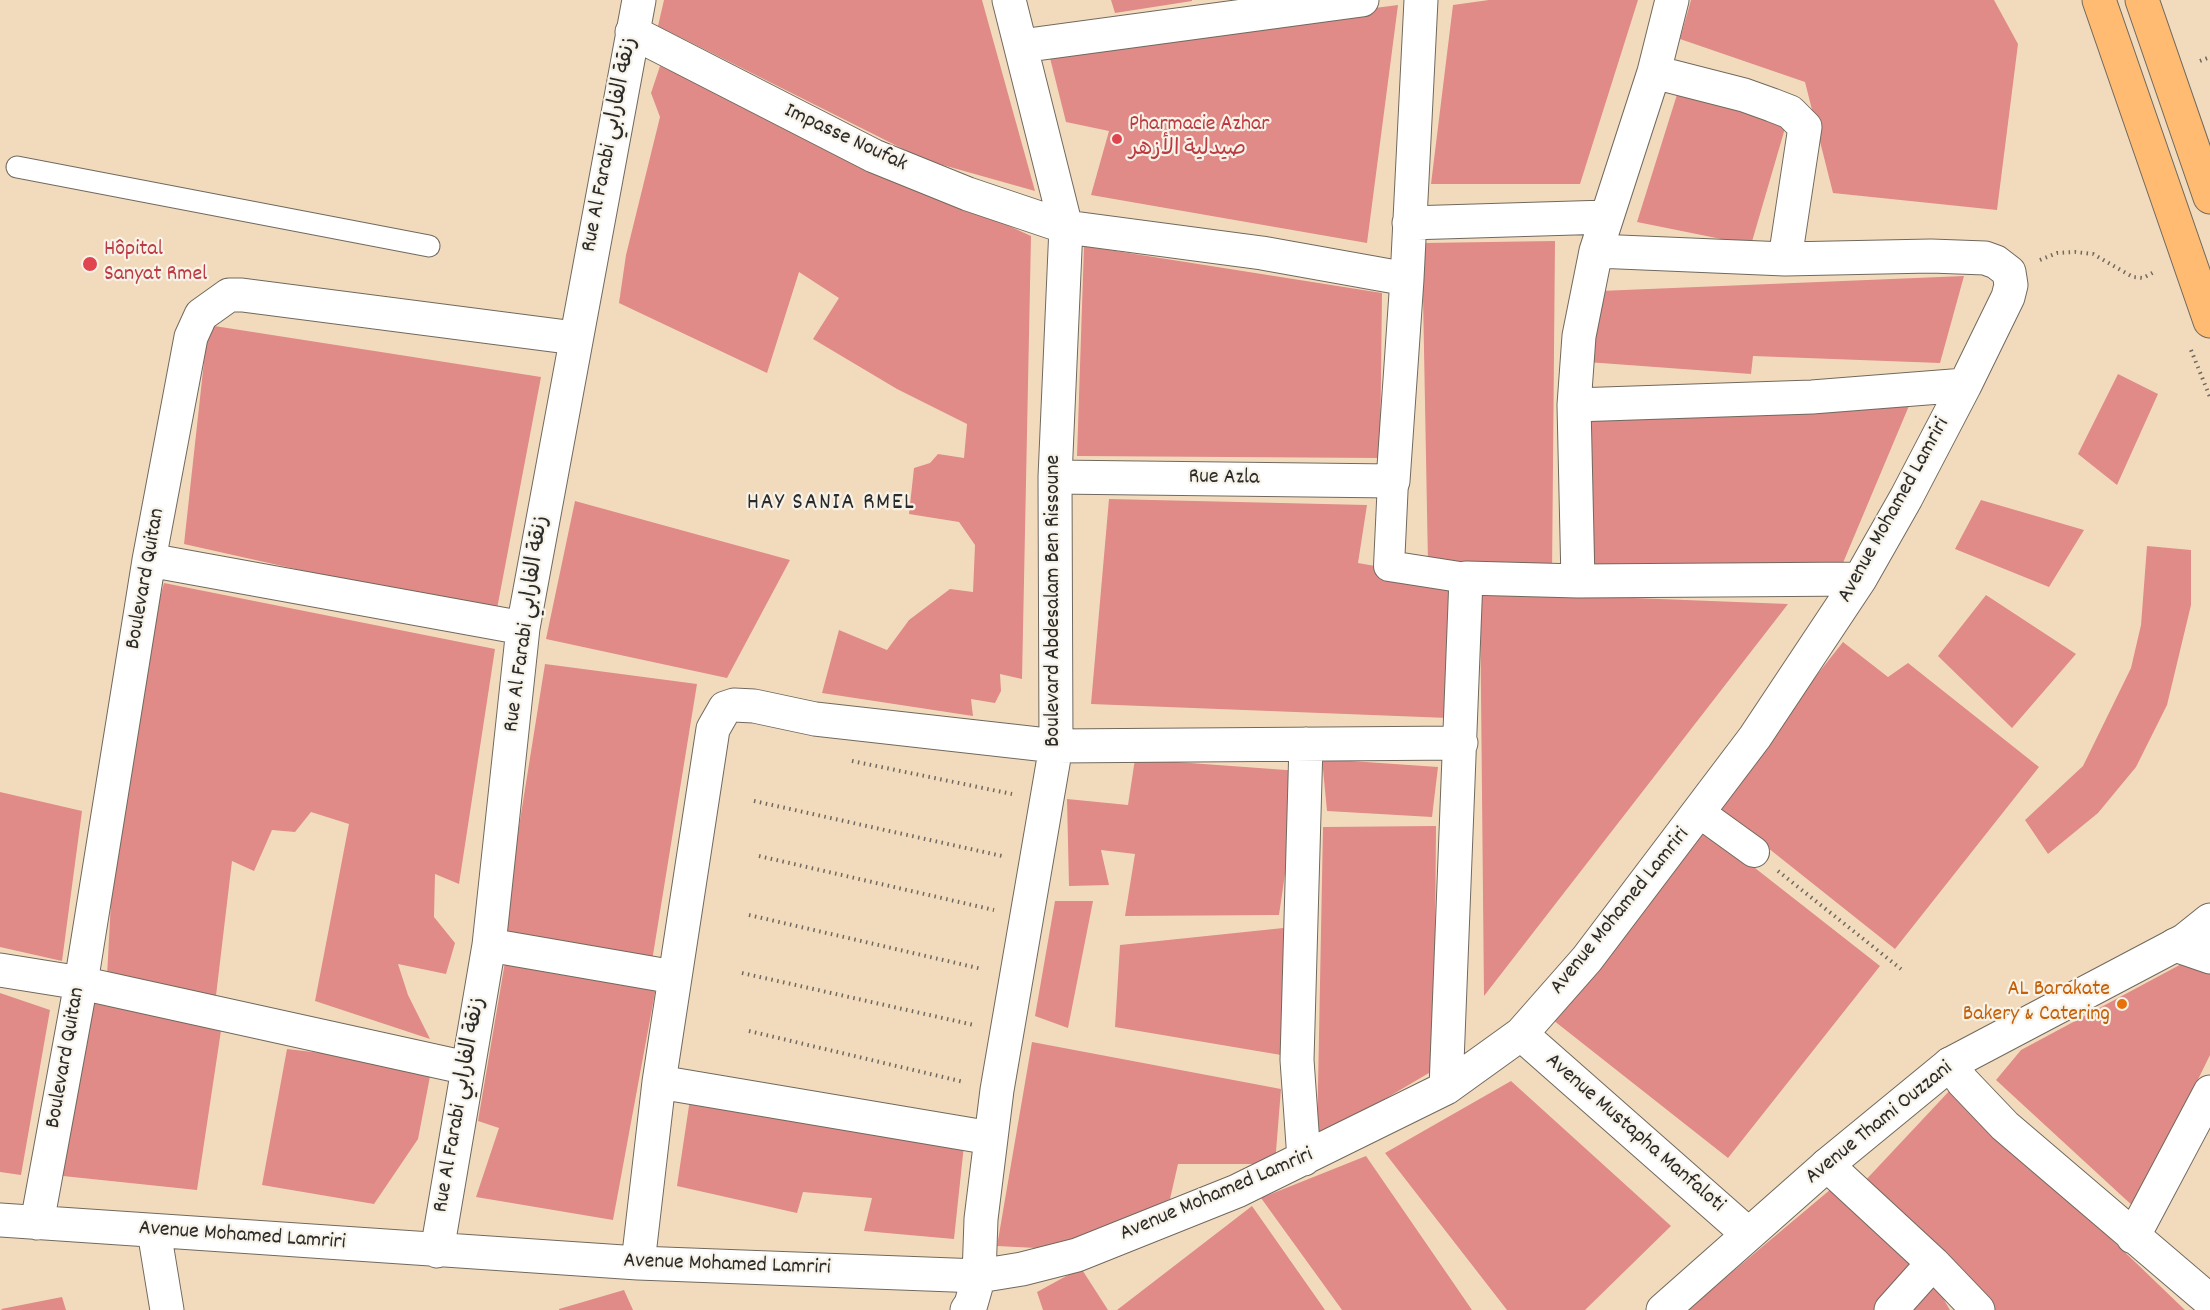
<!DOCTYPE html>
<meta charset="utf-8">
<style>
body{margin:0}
canvas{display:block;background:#f2dbbd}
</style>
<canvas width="2210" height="1310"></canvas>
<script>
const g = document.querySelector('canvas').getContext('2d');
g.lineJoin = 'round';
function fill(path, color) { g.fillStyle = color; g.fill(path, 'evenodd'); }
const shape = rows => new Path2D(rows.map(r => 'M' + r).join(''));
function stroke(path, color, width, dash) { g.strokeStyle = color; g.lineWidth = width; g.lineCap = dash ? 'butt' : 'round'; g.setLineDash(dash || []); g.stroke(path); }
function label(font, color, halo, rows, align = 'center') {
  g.font = font + ' Dekko,"Playpen Sans Arabic",sans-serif'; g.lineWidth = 4.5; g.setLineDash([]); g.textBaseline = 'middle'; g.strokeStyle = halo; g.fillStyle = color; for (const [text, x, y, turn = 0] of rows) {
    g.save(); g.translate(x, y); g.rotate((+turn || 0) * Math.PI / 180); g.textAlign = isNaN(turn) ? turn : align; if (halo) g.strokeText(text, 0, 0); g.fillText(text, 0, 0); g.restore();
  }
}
const building = shape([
 [664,0,982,0,1035,191,925,160,658,26],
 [1111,0,1192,0,1192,1,1115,13],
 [1489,0,1638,0,1580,184,1431,184,1453,5],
 [1691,0,1994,0,2018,44,1997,210,1833,193,1805,82,1680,39],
 [1398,5,1367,243,1091,195,1109,131,1066,122,1048,50],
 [660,66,1031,236,1022,679,1000,674,1001,691,995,703,971,699,973,716,822,693,839,630,887,650,909,620,950,589,973,592,975,545,959,522,909,514,914,468,930,463,938,454,964,458,967,424,897,389,813,339,839,298,799,272,767,373,619,303,626,255,660,117,651,93],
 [1680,85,1788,118,1751,245,1637,222],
 [1555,241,1552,576,1428,564,1422,243],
 [1084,246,1382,293,1380,458,1077,456],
 [1964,276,1940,363,1753,356,1751,374,1587,362,1600,291],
 [208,325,541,377,496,614,184,544],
 [2118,374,2158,394,2117,485,2078,454],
 [1911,401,1840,570,1588,575,1589,409],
 [1109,499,1367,505,1358,563,1449,579,1448,718,1091,704],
 [1981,500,2084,530,2049,587,1955,549],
 [575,501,790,560,727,678,546,639],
 [2147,546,2191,550,2191,605,2167,705,2136,767,2098,813,2048,854,2025,820,2083,766,2131,668,2141,625],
 [164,583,495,649,459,884,435,874,434,917,455,943,446,974,398,964,408,995,430,1039,315,1001,349,824,311,812,295,832,272,830,254,871,232,861,215,1004,107,976,119,752],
 [1480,592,1788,604,1484,996],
 [1986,595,2076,654,2012,728,1938,656],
 [1843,642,1888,677,1908,663,2039,767,1895,949,1714,805],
 [545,664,697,684,652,961,502,933],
 [1135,759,1300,771,1279,915,1125,916,1135,854,1101,850,1109,885,1069,886,1067,799,1128,805],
 [1322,759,1438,767,1432,817,1327,811],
 [0,792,82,811,62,961,0,947],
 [1436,826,1434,1070,1317,1139,1323,827],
 [1704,828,1880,966,1728,1158,1553,1020],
 [1055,901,1093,901,1068,1028,1035,1016],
 [1293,927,1281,1055,1115,1027,1120,945],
 [2187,961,2210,968,2210,1055,2135,1208,1996,1080,2021,1050],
 [505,962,656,987,613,1220,476,1197,499,1128,478,1121],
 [0,993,50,1010,21,1175,0,1172],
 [84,1002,222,1024,197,1190,63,1176],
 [1032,1042,1281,1089,1275,1164,1178,1164,1170,1199,1056,1249,997,1246],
 [287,1049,432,1066,418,1139,374,1204,262,1185],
 [1511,1081,1671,1226,1585,1310,1507,1310,1385,1153],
 [1953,1087,2185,1310,1993,1310,1862,1184],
 [690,1099,964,1145,954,1239,864,1231,872,1198,803,1192,797,1213,677,1186],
 [1366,1156,1472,1310,1342,1310,1261,1198],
 [1831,1189,1920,1259,1882,1310,1687,1310],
 [1252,1206,1325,1310,1117,1310],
 [1081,1268,1108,1310,1043,1310,1037,1292],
 [1933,1281,1950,1310,1906,1310],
 [624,1290,633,1310,559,1310,559,1309],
 [62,1297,66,1310,2,1310,1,1309]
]);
const path = shape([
 [2200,61,2210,57],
 [2040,260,2057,253,2075,252,2093,254,2133,277,2143,278,2156,271],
 [2191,350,2210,397],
 [852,761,1012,794],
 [754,801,1002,856],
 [759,856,994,910],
 [1778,871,1901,969],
 [749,915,982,969],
 [742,973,974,1025],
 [749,1031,964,1082]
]);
const service = shape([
 [17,167,429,246]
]);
const pedestrian = shape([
 [1393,481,1389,566,1466,578],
 [1700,813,1754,852]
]);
const minor = shape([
 [632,32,874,156,968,194,1066,227,1262,253,1407,279],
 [1021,46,1362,0],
 [1654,72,1744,95,1772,105,1790,112,1805,127,1785,259],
 [1409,223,1607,217],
 [1574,405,1812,397,1965,385],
 [1055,477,1393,481,1407,279,1421,0],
 [149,560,523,628],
 [1578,581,1574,405,1579,336,1596,251,1654,72,1672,0],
 [489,945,674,977],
 [2175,945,2210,957],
 [0,970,81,983,467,1068],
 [1521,1034,1748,1234],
 [1950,1064,1963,1082,2005,1126,2210,1301],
 [659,1082,991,1138],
 [1446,1088,1466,578,1578,581,1860,579],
 [1304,1159,1297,1060,1306,744],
 [1827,1165,1933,1263,1978,1310],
 [0,1220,638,1263,979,1276,1022,1269,1077,1255,1237,1191,1446,1088,1521,1034,1587,959,1755,737,1860,579,1906,498,1965,385,2008,297,2011,285,2009,272,1996,262,1985,258,1931,256,1785,259,1596,251],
 [37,1223,81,983,149,560,191,337,201,315,229,295,242,295,575,338],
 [154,1231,167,1310],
 [2133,1237,2210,1092],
 [437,1251,489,945,523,628,639,0],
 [638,1263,659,1082,713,729,725,708,734,705,754,706,815,719,1056,746,1461,743],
 [967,1310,971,1304,979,1276,981,1219,997,1090,1056,746,1055,477,1066,227,1009,0],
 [1891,1310,1933,1263]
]);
const tertiary = shape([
 [1663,1310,1827,1165,1950,1064,2185,940,2210,920]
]);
const primary = shape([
 [2099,0,2210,321],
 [2142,0,2210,197]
]);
const markers = [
 [1117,139,6,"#e0444e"],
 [90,264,8,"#e0444e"],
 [2122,1004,6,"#e8710a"]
];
const healthNames = [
 ["Pharmacie Azhar",1129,126],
 ["صيدلية الأزهر",1129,151],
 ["Hôpital",104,251],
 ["Sanyat Rmel",104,276]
];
const streetNames = [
 ["Impasse Noufak",845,139,25],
 ["Rue Al Farabi زنقة الفارابي",611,145,-79],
 ["Rue Azla",1224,479,1],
 ["Avenue Mohamed Lamriri",1895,511,-61],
 ["Boulevard Quitan",147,579,-80],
 ["Boulevard Abdesalam Ben Rissoune",1055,601,-90],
 ["Rue Al Farabi زنقة الفارابي",528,624,-82],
 ["Avenue Mohamed Lamriri",1621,912,-51],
 ["Boulevard Quitan",67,1058,-80],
 ["Rue Al Farabi زنقة الفارابي",461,1105,-80],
 ["Avenue Thami Ouzzani",1880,1124,-39],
 ["Avenue Mustapha Manfaloti",1634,1134,41],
 ["Avenue Mohamed Lamriri",1217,1196,-23],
 ["Avenue Mohamed Lamriri",242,1237,4],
 ["Avenue Mohamed Lamriri",727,1266,2]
];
const foodNames = [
 ["AL Barakate",2110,991],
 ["Bakery & Catering",2110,1016]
];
const neighbourhoodNames = [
 ["HAY SANIA RMEL",831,505]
];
fill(building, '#e08b88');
stroke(service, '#71695e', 23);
stroke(pedestrian, '#71695e', 32);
stroke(minor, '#71695e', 35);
stroke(tertiary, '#71695e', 35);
stroke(primary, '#71695e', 35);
stroke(path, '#71695e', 4, [1.5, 4.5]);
stroke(service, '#fff', 21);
stroke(pedestrian, '#fff', 30);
stroke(minor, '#fff', 33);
stroke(tertiary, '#fff', 33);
stroke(primary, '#febb71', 33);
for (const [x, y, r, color] of markers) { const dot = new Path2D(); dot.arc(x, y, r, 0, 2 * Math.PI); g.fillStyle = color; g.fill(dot); stroke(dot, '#f7f3e8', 2); }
label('22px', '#be3a42', '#f7f3e8', healthNames, 'left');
label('22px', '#2b2b2b', '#f7f3e8', streetNames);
label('22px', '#c56008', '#f7f3e8', foodNames, 'right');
g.letterSpacing = '1.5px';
label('24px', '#2b2b2b', '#f7f3e8', neighbourhoodNames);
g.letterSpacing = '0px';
</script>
